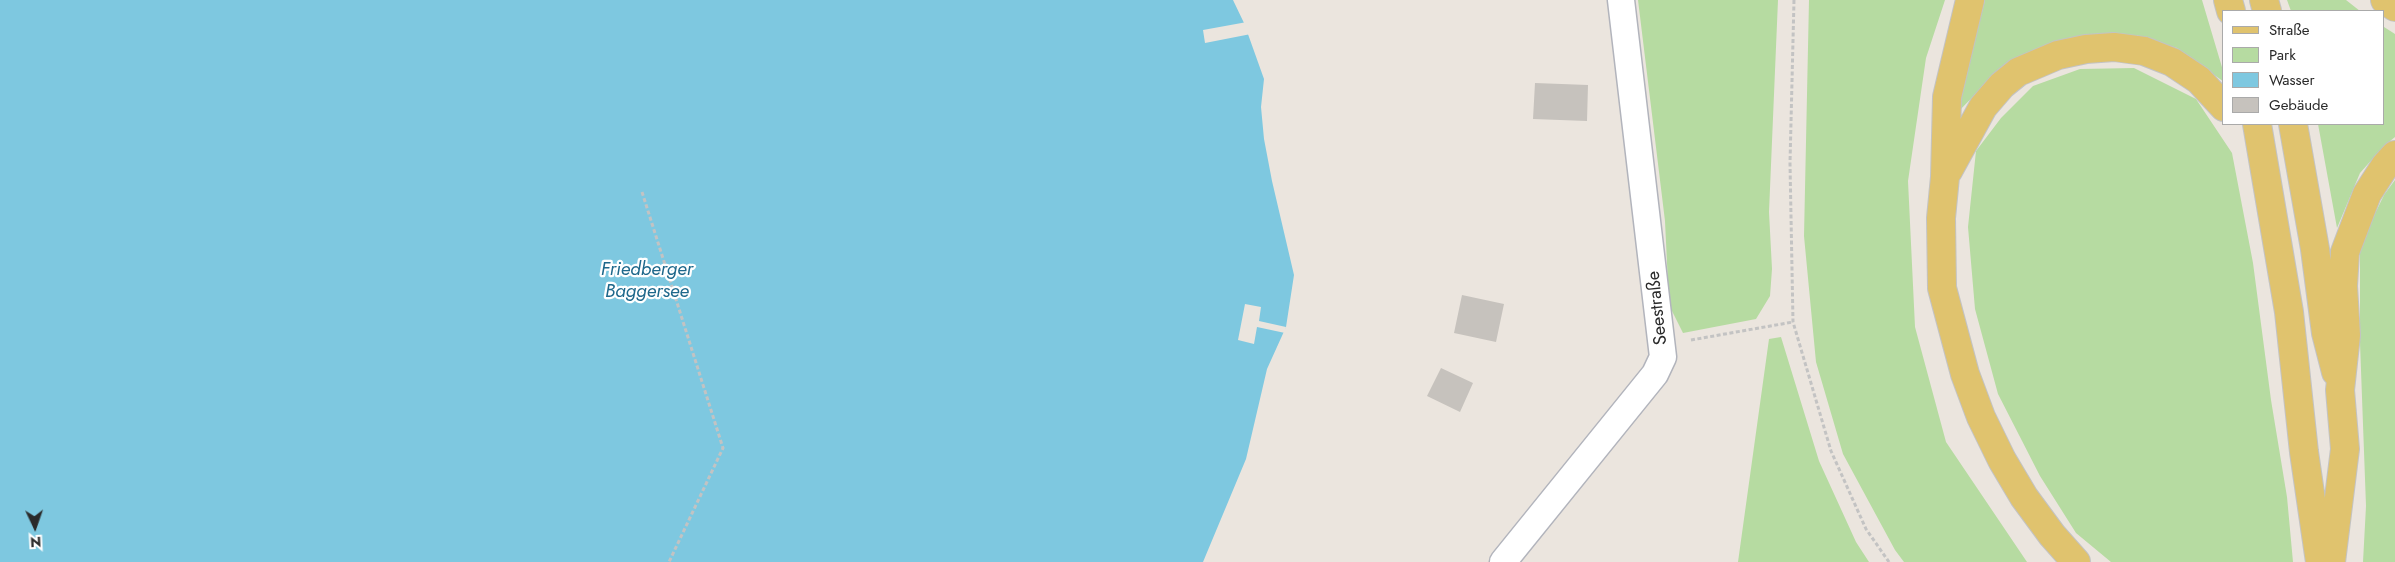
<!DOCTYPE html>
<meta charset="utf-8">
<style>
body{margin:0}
#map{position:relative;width:2395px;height:562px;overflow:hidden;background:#ebe5de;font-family:Jost,sans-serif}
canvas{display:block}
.legend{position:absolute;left:2222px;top:10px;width:162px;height:115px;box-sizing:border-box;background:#fff;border:1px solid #aaa;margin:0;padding:6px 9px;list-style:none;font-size:15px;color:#2a2a2a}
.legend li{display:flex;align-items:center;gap:10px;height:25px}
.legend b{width:25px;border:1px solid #aaa}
.north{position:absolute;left:10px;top:502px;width:50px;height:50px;-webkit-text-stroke:4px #fff;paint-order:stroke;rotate:177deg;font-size:14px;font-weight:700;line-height:20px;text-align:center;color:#2a2a2a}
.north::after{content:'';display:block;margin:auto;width:18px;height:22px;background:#2a2a2a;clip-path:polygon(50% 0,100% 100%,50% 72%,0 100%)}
</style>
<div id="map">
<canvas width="2395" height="562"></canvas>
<ul class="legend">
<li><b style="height:6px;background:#e0c36e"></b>Straße</li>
<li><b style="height:14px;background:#b6dba1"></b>Park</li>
<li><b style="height:14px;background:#7ec8e0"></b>Wasser</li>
<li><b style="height:14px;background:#c6c2bd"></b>Gebäude</li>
</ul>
<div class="north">N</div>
</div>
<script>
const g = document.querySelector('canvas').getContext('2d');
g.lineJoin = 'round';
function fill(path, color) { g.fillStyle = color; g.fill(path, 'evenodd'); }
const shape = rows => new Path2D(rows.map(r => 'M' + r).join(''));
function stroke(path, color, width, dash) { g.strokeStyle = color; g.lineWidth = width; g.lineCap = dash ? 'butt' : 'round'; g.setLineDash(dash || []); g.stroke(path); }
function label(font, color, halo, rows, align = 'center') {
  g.font = font + ' Jost,sans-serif'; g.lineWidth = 4.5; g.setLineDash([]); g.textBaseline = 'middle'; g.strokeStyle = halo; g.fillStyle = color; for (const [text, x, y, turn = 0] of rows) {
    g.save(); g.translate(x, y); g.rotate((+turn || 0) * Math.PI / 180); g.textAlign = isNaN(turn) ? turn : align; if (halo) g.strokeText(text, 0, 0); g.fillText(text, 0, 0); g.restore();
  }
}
const green = shape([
 [1638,0,1778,0,1769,212,1772,269,1770,296,1756,319,1683,333,1669,305,1665,221],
 [1809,0,1945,0,1926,58,1908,181,1915,327,1946,442,2027,562,1904,562,1895,550,1843,454,1816,362,1804,236],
 [1985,0,2202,0,2224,74,2224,82,2177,48,2135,35,2090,35,2041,47,1998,71,1956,114],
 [2287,0,2346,0,2360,11,2291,11],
 [2384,27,2395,34,2395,137,2384,146,2360,173,2337,228,2318,124,2384,124],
 [2134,68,2196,99,2232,153,2253,263,2271,400,2287,497,2293,562,2111,562,2076,533,2040,476,1998,394,1975,309,1968,227,1976,151,2001,118,2033,86,2080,69],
 [2395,180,2395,562,2363,562,2366,506,2360,343,2360,252,2370,224,2384,195],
 [1781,337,1819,461,1856,542,1869,562,1738,562,1769,339]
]);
const water = shape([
 [0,0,1233,0,1244,23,1264,79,1261,107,1264,139,1272,181,1294,275,1286,327,1267,369,1246,459,1203,562,0,562]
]);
const pier = shape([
 [1247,22,1251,34,1205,43,1203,30],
 [1245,304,1261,307,1259,321,1286,327,1285,333,1257,327,1254,344,1238,340]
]);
const building = shape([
 [1535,83,1588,85,1587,121,1533,119],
 [1462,295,1504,304,1496,342,1454,333],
 [1441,368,1473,383,1460,412,1427,396]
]);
const path = shape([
 [1794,0,1790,163,1793,322,1831,451,1866,529,1889,562],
 [642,192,723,448,669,562],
 [1691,340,1793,322]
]);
const minor = shape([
 [1503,562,1655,374,1663,357,1621,0]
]);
const primary = shape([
 [1970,0,1947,97,1945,177,1941,218,1942,288,1965,374,1981,417,2002,460,2024,497,2052,535,2076,562],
 [2228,0,2231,11],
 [2264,0,2267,11],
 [2385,0,2395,7],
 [2257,124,2289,312,2304,452,2320,562],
 [2293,124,2315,249,2326,333,2336,372],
 [1948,171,1983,107,2002,85,2018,72,2058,55,2086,49,2114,47,2144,51,2172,62,2199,80,2224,107],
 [2331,562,2345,449,2340,390,2346,335,2343,286,2345,252,2367,194,2385,166,2395,155]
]);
const streetNames = [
 ["Seestraße",1658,308,-96]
];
const waterNames = [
 ["Friedberger",647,270],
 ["Baggersee",647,292]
];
fill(green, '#b6dba1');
fill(water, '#7ec8e0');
fill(pier, '#ebe5de');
fill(building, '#c6c2bd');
stroke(minor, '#b2b4bc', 29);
stroke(primary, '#c3c3c3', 30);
stroke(path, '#c3c3c3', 3, [4, 2.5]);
stroke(minor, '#fff', 26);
stroke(primary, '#e0c36e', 28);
label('18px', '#2a2a2a', '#fff', streetNames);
label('italic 19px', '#1e688b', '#fff', waterNames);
</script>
